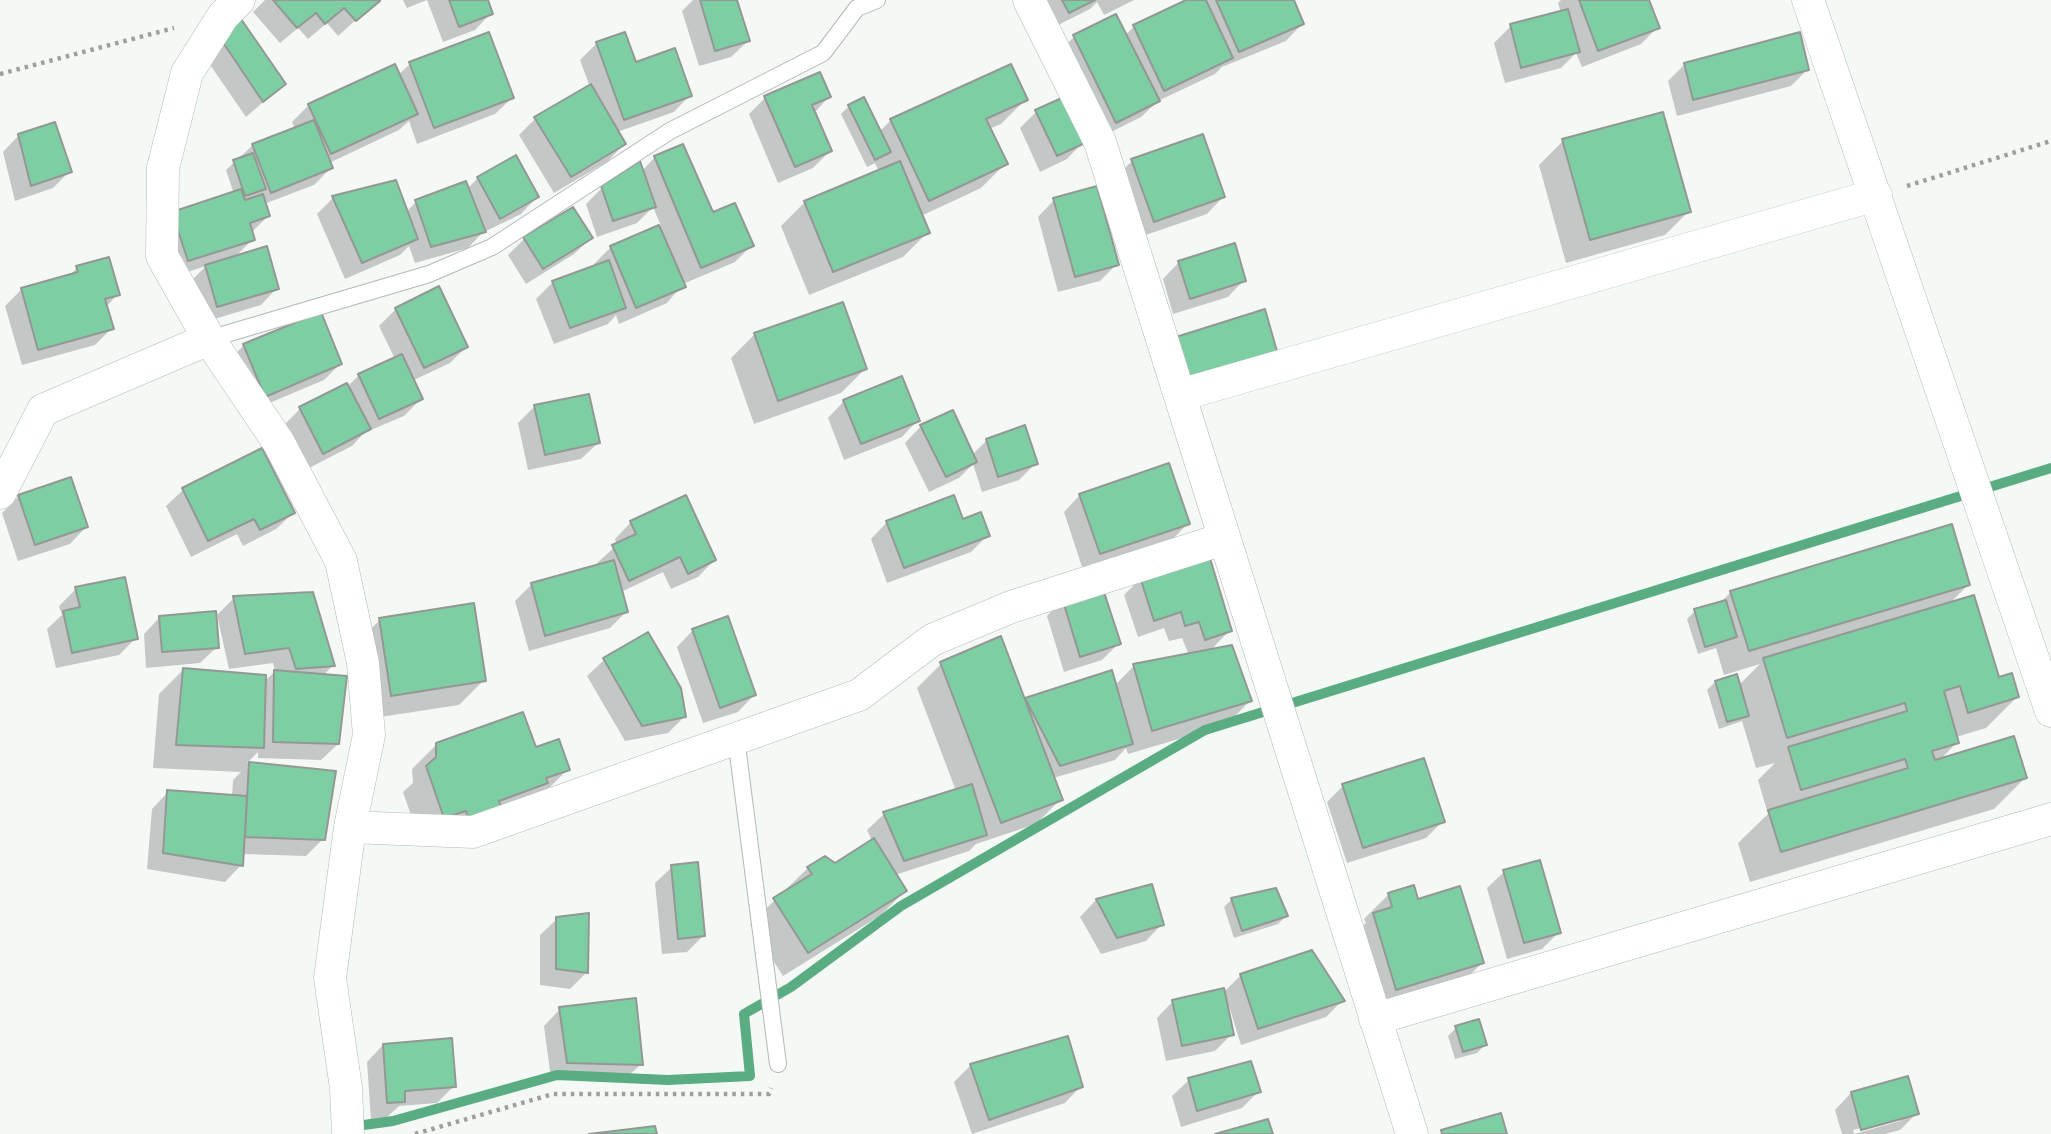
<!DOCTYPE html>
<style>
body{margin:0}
canvas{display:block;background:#f4f9f6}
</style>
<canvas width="2051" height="1134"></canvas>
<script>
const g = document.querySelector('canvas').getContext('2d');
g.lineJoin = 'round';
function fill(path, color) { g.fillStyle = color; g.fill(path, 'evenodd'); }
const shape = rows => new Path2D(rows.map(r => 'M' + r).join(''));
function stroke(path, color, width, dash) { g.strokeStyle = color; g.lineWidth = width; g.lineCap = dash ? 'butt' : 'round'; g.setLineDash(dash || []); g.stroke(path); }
const shadow = shape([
 [265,0,378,0,338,36,327,23,308,39,298,28,280,43,253,12],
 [403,0,486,0,491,13,475,30,443,42,427,0,407,8],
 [693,0,735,0,748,41,731,57,699,66,682,11],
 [1037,0,1134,0,1104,15,1097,2,1090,9,1052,28],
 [1190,0,1292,0,1302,24,1286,41,1222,67,1215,74,1158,101,1141,117,1099,138,1057,53,1074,37,1115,16,1125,35,1134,27],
 [1561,0,1647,0,1658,27,1641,44,1582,67,1576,53,1561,68,1505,83,1494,43,1511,26,1561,13,1558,3],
 [241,21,284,84,246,117,204,56],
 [597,43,690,95,674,112,617,132,624,144,608,161,554,193,519,135,536,118,590,87,580,60],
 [410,64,512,98,495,114,417,144,409,121,399,130,329,163,331,168,314,185,264,204,268,216,251,233,253,239,235,257,277,288,261,305,201,323,189,283,206,266,172,277,156,230,234,194,226,170,253,145,295,129,292,122,309,105,398,75],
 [1685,64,1808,69,1791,86,1677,116,1668,81],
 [829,97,814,113,830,151,813,168,778,183,749,114,765,98],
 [1026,99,1001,124,989,129,1005,164,981,188,921,216,927,233,903,257,809,295,781,226,805,202,879,172,875,163,867,167,841,114,849,106,879,132,891,120],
 [1036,112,1083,142,1067,159,1040,172,1020,128],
 [19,135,70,171,53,188,15,201,3,152],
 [1563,141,1689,211,1665,235,1566,263,1539,165],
 [655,157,712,215,752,245,735,262,683,284,667,303,619,324,616,315,608,324,554,344,536,299,553,282,595,267,594,264,611,247,661,226,653,207,637,223,597,237,586,204,602,188,642,171],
 [1132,161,1223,197,1207,214,1137,238,1116,177],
 [478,178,537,197,521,214,482,233,468,248,415,263,409,246,400,255,345,279,317,214,333,198,406,212,416,202,467,189],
 [1054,200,1117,264,1100,281,1058,292,1038,217],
 [591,238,574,254,526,284,508,255,524,239],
 [1179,262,1244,280,1228,297,1173,314,1163,279],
 [77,268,118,294,106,307,112,328,95,345,22,365,5,306,22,289,68,277],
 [396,309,466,347,450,363,412,381,421,399,404,416,364,433,352,446,307,469,284,425,300,409,347,387,359,375,395,359,379,326],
 [755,334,865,369,841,393,754,424,731,358],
 [244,345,340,364,324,380,248,412,228,362],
 [844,401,918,420,902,437,844,460,828,418],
 [535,406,598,443,581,459,528,470,518,423],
 [921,426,972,455,987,440,1036,463,1019,480,982,492,973,464,959,478,929,492,905,443],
 [183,490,293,513,276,529,243,546,237,534,191,557,166,506],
 [1080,495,1188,523,1172,540,1083,570,1064,512],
 [19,496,86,527,70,544,18,561,2,513],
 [962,521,988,535,971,552,887,583,871,539,887,522],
 [631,522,714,560,698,577,671,589,663,572,621,592,626,612,610,628,529,651,515,601,531,585,598,566,597,563,617,545,615,539],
 [1141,578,1230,630,1210,651,1250,701,1226,725,1128,754,1126,748,1115,760,1053,778,1061,799,1036,824,976,844,969,851,895,875,905,891,881,915,783,976,750,924,808,868,834,865,872,841,867,830,884,814,956,791,917,688,941,664,1024,701,1110,672,1114,686,1134,666,1189,655,1182,638,1169,641,1164,628,1138,637,1124,595],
 [1968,585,1949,604,1997,679,2017,697,1986,728,1956,737,1957,742,1939,761,2025,778,1994,809,1750,882,1738,843,1768,814,1758,780,1775,763,1756,768,1742,721,1719,729,1707,690,1715,682,1738,686,1760,664,1724,675,1716,648,1698,654,1687,619,1695,611,1720,603,1731,592],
 [76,589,136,638,119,655,56,668,47,629,62,615,59,606],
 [234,598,333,665,323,676,338,744,321,760,258,758,258,752,247,763,334,772,323,839,306,856,242,854,241,865,225,882,147,869,152,809,168,792,232,796,233,780,241,772,153,768,159,694,183,670,265,681,275,671,273,663,229,669,217,615],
 [1063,599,1119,643,1102,660,1064,672,1047,616],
 [160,617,217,647,200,663,146,668,144,634],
 [380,620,484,680,459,705,367,719,355,644],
 [693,630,754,695,738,712,703,723,677,647],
 [604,660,684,717,668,733,625,741,587,676],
 [437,744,568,769,543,794,420,841,403,792,413,783,412,769],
 [1343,786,1443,821,1426,838,1347,863,1327,802],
 [672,867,703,936,687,952,662,954,655,883],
 [1504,872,1559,932,1542,949,1507,959,1487,888],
 [1151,886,1162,924,1146,941,1101,954,1080,917,1096,900],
 [1275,890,1286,916,1278,924,1234,938,1224,907,1231,900],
 [1389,894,1416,901,1482,963,1458,987,1372,1013,1350,939,1366,923,1364,919],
 [557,919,587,972,570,989,540,985,540,935],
 [1241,975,1342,1001,1326,1017,1241,1045,1229,1006,1226,1007,1232,1034,1215,1051,1166,1061,1157,1018,1173,1001,1223,993],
 [560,1009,641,1064,624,1080,551,1079,544,1026],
 [1456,1028,1485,1045,1477,1053,1455,1059,1448,1036],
 [1066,1038,1081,1086,1065,1103,972,1134,954,1082,970,1066],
 [383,1045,454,1086,437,1103,399,1106,386,1118,371,1119,367,1062],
 [1189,1080,1259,1091,1242,1108,1181,1127,1172,1096],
 [1851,1093,1917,1113,1900,1130,1885,1134,1842,1134,1835,1110],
 [1900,1117,1900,1121,1854,1134,1853,1130]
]);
const stream = shape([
 [349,1127,393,1121,557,1075,668,1080,750,1076,744,1014,791,987,901,906,1205,730,2051,468]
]);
const building = shape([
 [273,0,380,0,380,1,356,21,344,8,325,24,316,13,297,28,273,0],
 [449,0,488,0,493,14,459,27,449,0],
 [700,0,737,0,750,41,715,51,700,0],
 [1062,0,1095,0,1069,13,1062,0],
 [1186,0,1206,0,1233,58,1164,91,1133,25,1186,0],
 [1216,0,1294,0,1304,24,1239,52,1216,0],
 [1579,0,1649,0,1660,28,1598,51,1579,0],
 [1568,9,1580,52,1521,68,1510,24,1568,9],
 [1116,14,1160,101,1116,123,1073,35,1116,14],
 [241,19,286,84,263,102,220,38,241,19],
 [489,32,514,98,434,128,409,62,489,32],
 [625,32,636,62,675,48,692,96,624,120,596,42,625,32],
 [1800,32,1809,70,1693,100,1684,63,1800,32],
 [395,64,418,114,331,154,308,104,395,64],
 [1011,64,1028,100,986,119,1008,164,929,201,890,119,1011,64],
 [820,72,831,97,812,105,832,151,795,167,764,96,820,72],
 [591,84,626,144,571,177,534,117,591,84],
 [864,97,891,152,875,160,848,105,864,97],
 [1064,97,1085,143,1057,156,1035,110,1064,97],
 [1663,112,1691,212,1590,240,1562,139,1663,112],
 [314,120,333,168,271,193,252,144,314,120],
 [55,122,72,172,31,186,18,134,55,122],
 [1203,134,1225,197,1154,222,1131,159,1203,134],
 [683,144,713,212,735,203,754,246,701,268,654,156,683,144],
 [253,153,266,189,245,196,233,160,253,153],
 [516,155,539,197,500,219,477,177,516,155],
 [640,161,656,207,613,221,601,186,640,161],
 [900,161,930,233,833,272,804,201,900,161],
 [396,180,418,239,362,263,332,196,396,180],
 [466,181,486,232,431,247,415,200,466,181],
 [1097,186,1119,265,1075,277,1053,198,1097,186],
 [241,189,245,200,263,194,270,216,250,223,255,240,188,261,172,212,241,189],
 [573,207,593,238,543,269,523,237,573,207],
 [659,225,686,287,636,308,610,246,659,225],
 [1235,243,1246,281,1190,299,1178,261,1235,243],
 [267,246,279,289,217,307,205,265,267,246],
 [109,257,120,295,105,299,114,329,38,350,21,288,78,272,76,266,109,257],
 [609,260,626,308,570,328,552,281,609,260],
 [439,286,468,347,424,368,395,308,439,286],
 [843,302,867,369,778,401,754,333,843,302],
 [1265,309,1278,355,1190,380,1176,337,1265,309],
 [321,312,342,364,265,397,243,344,321,312],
 [402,354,423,399,379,419,358,374,402,354],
 [902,376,920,421,861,444,843,400,902,376],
 [347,383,371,429,323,454,299,407,347,383],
 [589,394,600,443,545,455,534,405,589,394],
 [953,410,977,462,946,477,920,425,953,410],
 [1025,425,1038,464,998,477,986,439,1025,425],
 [262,448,295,513,260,530,254,519,208,541,182,488,262,448],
 [1169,463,1190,524,1100,554,1079,494,1169,463],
 [71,477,88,527,35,545,18,495,71,477],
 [686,495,716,560,688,574,680,557,629,581,612,545,636,534,630,521,686,495],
 [954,495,963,519,981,512,990,536,904,568,886,521,954,495],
 [1952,524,1970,585,1749,651,1730,591,1952,524],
 [1209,555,1232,631,1205,640,1199,622,1185,626,1181,612,1154,621,1140,577,1209,555],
 [614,560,628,612,545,636,531,583,614,560],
 [125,577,138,639,72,653,63,611,80,607,75,587,125,577],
 [1102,586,1121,644,1080,657,1062,598,1102,586],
 [313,592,335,666,296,669,289,648,245,654,233,596,313,592],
 [1974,595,1999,677,2012,673,2019,697,1968,713,1960,686,1944,691,1959,743,1932,751,1935,760,2014,736,2027,778,1781,852,1768,810,1908,768,1905,759,1801,790,1788,747,1907,711,1905,703,1787,738,1763,658,1974,595],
 [1726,600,1737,637,1705,647,1694,609,1726,600],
 [474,603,486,681,391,696,379,618,474,603],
 [216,611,219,648,162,652,159,616,216,611],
 [728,616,756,695,720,708,692,629,728,616],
 [648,632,681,688,686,717,642,726,603,658,648,632],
 [1001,636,1063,800,1001,823,940,662,1001,636],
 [1232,645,1252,701,1152,731,1133,664,1232,645],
 [183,668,266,675,264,748,176,745,183,668],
 [274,670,347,676,339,744,273,742,274,670],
 [1112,670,1133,744,1060,766,1025,698,1112,670],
 [1737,674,1749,716,1727,722,1715,681,1737,674],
 [523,712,536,747,559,739,570,770,546,778,548,783,499,801,502,810,469,822,466,811,444,818,426,766,436,757,436,743,523,712],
 [1424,758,1445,822,1363,848,1342,784,1424,758],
 [249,762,336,771,325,840,245,837,249,762],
 [972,784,987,835,904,861,883,812,972,784],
 [167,790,247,796,243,866,163,853,167,790],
 [874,838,907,891,808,953,773,898,812,874,807,867,825,856,835,863,874,838],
 [1540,860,1561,933,1524,943,1503,870,1540,860],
 [698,862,705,936,678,939,671,865,698,862],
 [1152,884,1164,925,1117,938,1096,899,1152,884],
 [1414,885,1418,899,1460,886,1484,963,1396,990,1373,913,1392,907,1388,893,1414,885],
 [1276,888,1288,916,1242,931,1231,898,1276,888],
 [589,913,588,973,556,969,556,917,589,913],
 [1312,950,1345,1001,1258,1029,1240,974,1312,950],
 [1224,988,1234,1035,1182,1046,1172,1000,1224,988],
 [636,998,643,1065,567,1063,559,1007,636,998],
 [1479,1019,1487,1045,1463,1052,1455,1026,1479,1019],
 [1068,1036,1083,1087,989,1120,970,1064,1068,1036],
 [452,1038,456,1087,405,1091,405,1102,387,1103,383,1044,452,1038],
 [1251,1061,1261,1092,1197,1111,1188,1078,1251,1061],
 [1908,1076,1919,1114,1861,1130,1851,1092,1908,1076],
 [1501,1113,1507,1134,1442,1134,1441,1130,1501,1113],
 [1268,1119,1273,1134,1215,1134,1268,1119],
 [655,1126,657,1134,589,1134,655,1126]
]);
const path = shape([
 [0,74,174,28],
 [1907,186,2051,141],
 [415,1134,553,1094,769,1094,771,1088]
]);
const lane = shape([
 [209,339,429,274,492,247,670,131,823,53,857,8,877,0],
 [736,738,778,1064]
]);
const street = shape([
 [239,0,223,16,187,73,163,168,162,256,209,339,279,443,341,561,363,663,369,735,350,827,330,978,346,1088,348,1134],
 [1029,0,1100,142,1412,1134],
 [1808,0,2051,711],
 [1180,395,1876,195],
 [0,493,43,410,209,339],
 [350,827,473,832,859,695,932,640,1011,607,1223,539],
 [1375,1019,2051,819]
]);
fill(shadow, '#0003');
stroke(stream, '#5aac82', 10);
fill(building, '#7dcea3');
stroke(building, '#949895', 2);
stroke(lane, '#b4b9b6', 18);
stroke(street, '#b4b9b6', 33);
stroke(path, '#9ca09d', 4.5, [3.5, 5]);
stroke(lane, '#fff', 16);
stroke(street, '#fff', 32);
</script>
